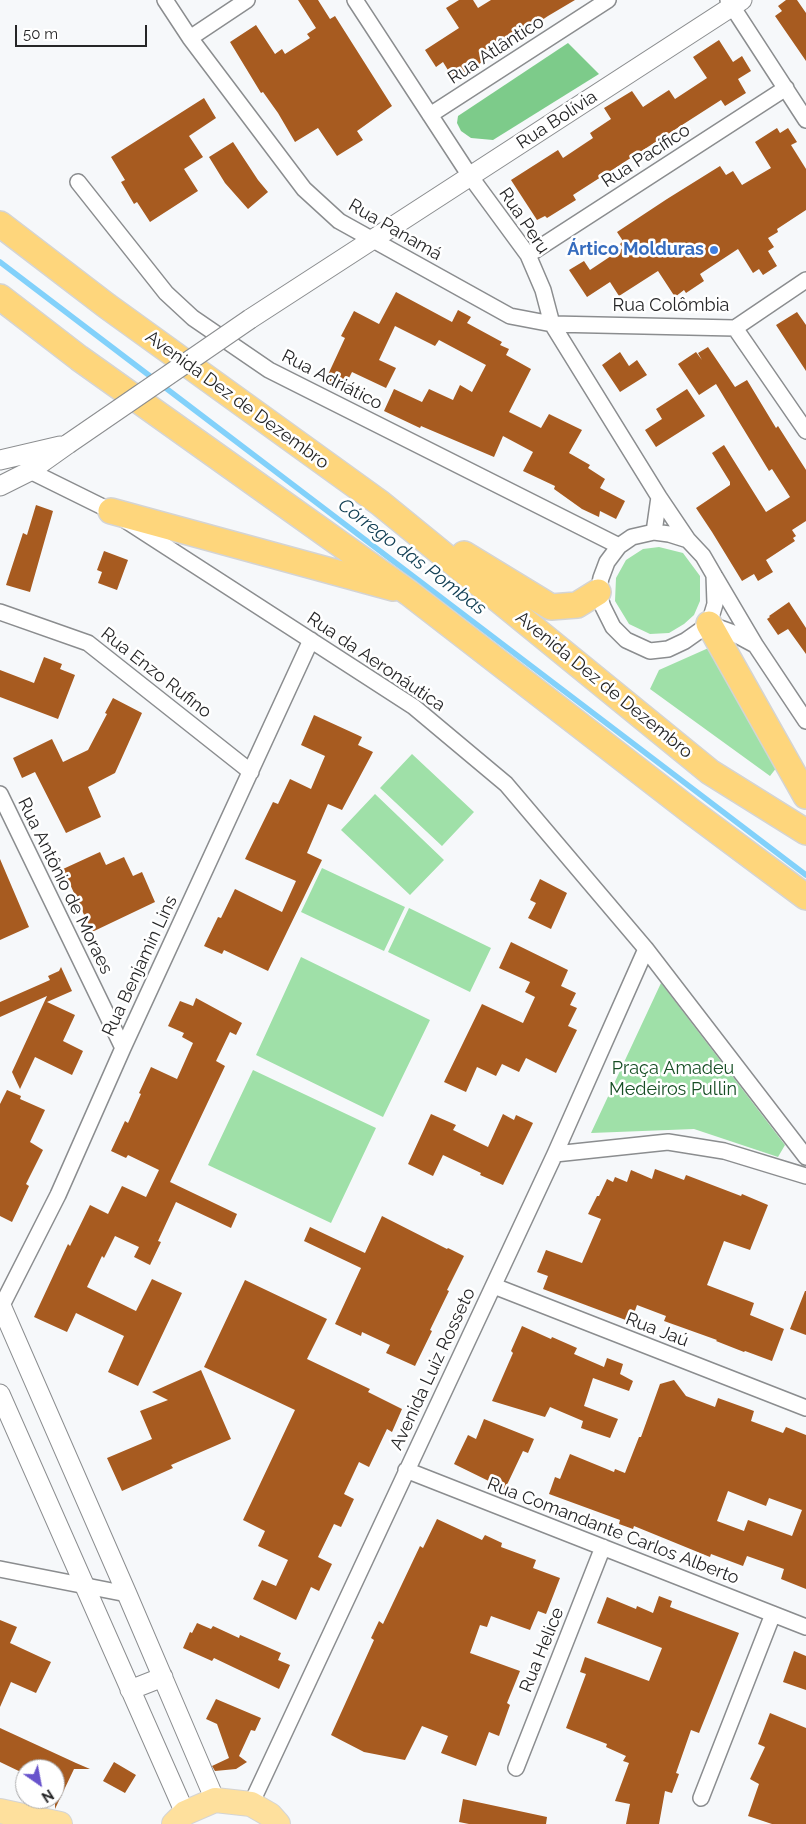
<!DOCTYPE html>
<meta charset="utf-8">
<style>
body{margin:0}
#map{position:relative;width:806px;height:1824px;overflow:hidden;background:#f6f8fa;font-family:Raleway,sans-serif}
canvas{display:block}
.north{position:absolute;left:15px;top:1759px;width:50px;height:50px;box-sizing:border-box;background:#fff;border:1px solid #a8a8a9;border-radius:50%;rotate:147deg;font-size:14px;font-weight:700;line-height:20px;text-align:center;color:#262627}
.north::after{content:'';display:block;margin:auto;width:18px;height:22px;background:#6853cc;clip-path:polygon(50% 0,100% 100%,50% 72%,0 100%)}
.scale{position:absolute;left:15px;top:25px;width:132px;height:22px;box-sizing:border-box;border:2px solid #262627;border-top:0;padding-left:6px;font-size:15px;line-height:18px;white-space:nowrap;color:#262627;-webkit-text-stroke:4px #fff;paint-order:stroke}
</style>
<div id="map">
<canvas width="806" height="1824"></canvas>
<div class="north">N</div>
<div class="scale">50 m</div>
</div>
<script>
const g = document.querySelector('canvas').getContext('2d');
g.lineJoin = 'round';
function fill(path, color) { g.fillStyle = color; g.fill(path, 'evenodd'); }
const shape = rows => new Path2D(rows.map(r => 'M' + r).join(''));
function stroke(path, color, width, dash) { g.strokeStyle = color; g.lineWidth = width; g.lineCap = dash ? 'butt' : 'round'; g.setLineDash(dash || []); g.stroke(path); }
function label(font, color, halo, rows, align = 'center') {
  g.font = font + ' Raleway,sans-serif'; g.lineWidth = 5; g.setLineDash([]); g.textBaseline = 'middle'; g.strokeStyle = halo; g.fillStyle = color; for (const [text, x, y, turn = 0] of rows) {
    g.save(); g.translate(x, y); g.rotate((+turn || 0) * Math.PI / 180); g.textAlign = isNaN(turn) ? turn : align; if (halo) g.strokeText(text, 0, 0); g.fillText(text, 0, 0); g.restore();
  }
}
const green = shape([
 [659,547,683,553,700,576,700,601,694,615,684,624,669,633,650,634,629,624,615,601,616,578,626,560,643,549],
 [713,646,777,767,770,776,650,689,659,670],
 [412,754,474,812,442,846,380,788],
 [375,794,444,860,410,895,341,830],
 [322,868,405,907,384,951,301,912],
 [409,908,491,948,470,992,388,952],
 [301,957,430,1020,383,1117,256,1055],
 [661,983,785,1145,778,1157,694,1129,591,1133],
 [253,1070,376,1128,331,1223,208,1165]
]);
const forest = shape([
 [568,43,599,74,493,140,471,138,461,131,457,123,458,116]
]);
const stream = shape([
 [0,262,806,875]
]);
const building = shape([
 [298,0,318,0,330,19,335,16,392,106,357,131,363,140,337,156,318,128,295,142,278,113,263,92,261,93,230,42,256,25,275,54,282,49,285,54,310,38,307,34,316,28],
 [459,0,473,0,478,8,491,0,575,0,548,16,521,34,520,32,488,54,490,57,454,80,443,62,436,67,425,50,459,28,446,8],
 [786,0,797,0,806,13,806,61,775,16,782,11,778,6],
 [719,40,733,62,742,56,751,71,738,79,746,93,725,106,721,100,573,195,576,200,547,218,545,216,537,220,511,180,558,150,563,158,593,138,590,133,611,119,604,108,632,91,643,107,669,90,675,99,707,78,693,57],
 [204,98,216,118,189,136,203,157,184,169,198,191,150,222,137,202,134,204,121,182,125,180,111,157],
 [777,128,780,133,788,128,797,142,791,145,806,169,806,210,777,229,778,232,768,238,774,247,768,251,777,266,763,275,759,269,753,273,738,249,700,274,704,281,686,293,684,290,675,297,658,271,619,296,610,282,587,297,569,270,584,261,590,270,623,248,620,244,623,241,617,232,667,199,720,166,726,175,733,171,742,185,771,168,755,142],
 [233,142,258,180,268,192,248,209,225,183,209,157],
 [396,292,452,322,458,310,471,317,467,323,502,342,500,345,509,349,506,355,531,369,509,412,541,428,549,414,582,430,569,453,590,465,588,468,605,479,600,488,625,501,616,519,600,511,599,517,582,509,554,489,555,486,523,471,533,452,503,436,494,457,421,426,420,428,384,411,394,389,422,402,429,389,453,400,460,385,472,392,486,365,439,340,435,346,395,326,379,360,396,368,386,388,352,372,343,390,326,379,345,338,341,336,354,311,379,324],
 [797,312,806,325,806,371,776,325],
 [708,347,735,387,747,380,776,428,778,426,806,470,806,521,792,530,796,536,793,538,795,541,766,560,773,572,758,581,754,574,742,581,712,532,696,508,730,485,730,482,712,453,724,445,766,512,790,497,772,469,769,471,716,384,699,395,678,364,696,352,702,360,698,353],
 [620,352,629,366,637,360,647,375,620,392,602,365],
 [687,389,705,416,656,447,645,430,662,419,656,409],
 [36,505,53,511,30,592,6,585,23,533,27,535],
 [104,551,128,560,117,590,98,583,102,572,97,570],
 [789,602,806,628,806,654,788,629,778,635,767,619,770,617,769,616],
 [44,657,62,664,60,669,75,675,58,719,0,697,0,670,34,683],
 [113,698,142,713,115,773,88,787,101,817,66,833,35,772,22,778,13,758,52,739,63,762,88,750,107,714,105,713],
 [314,715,362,737,358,745,373,752,342,810,328,804,307,853,322,860,268,971,224,950,222,954,204,946,218,917,221,918,235,889,282,912,296,881,245,859,273,802,278,804,290,779,311,789,325,756,301,745],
 [100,852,106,865,124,857,133,876,142,872,155,902,92,932,63,869],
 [0,859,29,927,0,940],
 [540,879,567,893,551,929,528,918,536,903,530,900],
 [511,942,568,970,561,986,576,993,570,1005,577,1008,568,1026,577,1030,556,1073,526,1058,519,1072,502,1064,496,1076,477,1067,466,1092,444,1082,482,1004,523,1023,535,997,525,992,530,982,499,968],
 [61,967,72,991,47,1002,75,1015,63,1041,83,1051,72,1075,35,1057,20,1089,12,1072,47,996,0,1017,0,1002,50,980,48,976,59,971],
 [196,998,242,1023,236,1035,230,1032,216,1061,225,1066,170,1182,237,1214,231,1228,176,1202,158,1241,161,1242,150,1265,134,1257,139,1247,115,1236,104,1258,102,1256,87,1287,136,1311,152,1279,182,1293,138,1386,108,1372,124,1336,76,1313,67,1332,34,1317,68,1244,70,1246,90,1205,108,1214,122,1186,146,1197,159,1170,128,1155,126,1158,111,1151,125,1121,128,1123,141,1094,139,1093,151,1067,177,1079,193,1043,182,1037,184,1033,168,1026,180,1001,193,1006],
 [7,1090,21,1096,20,1099,45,1110,30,1142,43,1150,26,1184,29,1186,12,1222,0,1216,0,1104],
 [431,1114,456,1125,453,1130,488,1147,503,1114,514,1120,516,1115,533,1123,503,1185,480,1175,481,1173,443,1155,433,1176,408,1164],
 [655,1169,684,1180,686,1175,741,1196,742,1194,768,1205,750,1250,724,1241,707,1285,754,1303,750,1315,784,1329,772,1361,745,1351,744,1352,716,1341,717,1340,664,1321,666,1316,637,1305,631,1322,543,1289,548,1276,537,1272,546,1250,582,1263,601,1219,588,1214,597,1196,599,1196,607,1179,613,1182,615,1177,627,1182,631,1170,652,1179],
 [382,1216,447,1249,448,1248,464,1256,447,1290,449,1291,430,1330,432,1331,415,1366,386,1353,390,1345,362,1332,361,1336,335,1324,361,1268,304,1241,310,1227,365,1253],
 [245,1280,327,1319,307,1359,370,1389,368,1392,402,1409,392,1432,387,1429,369,1467,359,1462,344,1494,354,1499,341,1527,334,1524,318,1557,332,1564,319,1591,311,1587,296,1620,253,1599,262,1580,276,1586,288,1560,258,1546,265,1531,243,1520,295,1410,204,1367],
 [805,1291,806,1291,806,1335,790,1329],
 [522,1326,551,1339,552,1337,577,1348,574,1354,604,1367,607,1358,623,1364,620,1374,633,1381,629,1391,593,1378,584,1406,618,1419,610,1438,581,1428,583,1421,550,1407,545,1417,492,1401,513,1353,511,1351],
 [201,1370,231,1439,171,1465,173,1468,122,1491,107,1458,152,1439,140,1411,168,1400,152,1392],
 [674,1380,686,1396,715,1407,718,1398,754,1411,751,1421,783,1433,786,1427,806,1435,806,1589,781,1579,784,1569,747,1556,743,1566,711,1554,710,1557,634,1526,633,1529,619,1524,620,1520,549,1494,555,1477,560,1479,570,1454,614,1472,615,1469,625,1473,639,1437,641,1437,660,1384],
 [728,1491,766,1506,769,1498,802,1510,792,1536,748,1520,744,1531,717,1521],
 [484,1419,534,1439,528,1453,523,1451,505,1489,454,1464,468,1435,476,1439],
 [437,1519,482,1540,485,1535,502,1543,501,1547,536,1560,533,1568,560,1578,546,1614,538,1611,530,1630,491,1616,487,1627,480,1625,470,1653,520,1671,507,1703,510,1705,499,1736,489,1732,476,1766,441,1753,448,1736,422,1726,405,1760,364,1752,331,1735,374,1640,371,1638,379,1621,383,1624,420,1546,423,1548],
 [659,1596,672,1601,670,1607,739,1633,699,1733,691,1730,676,1773,679,1774,672,1793,665,1791,659,1824,626,1824,630,1804,615,1801,629,1763,623,1761,626,1756,606,1747,607,1744,566,1728,586,1674,580,1672,585,1657,649,1681,662,1648,597,1623,607,1597,636,1609,637,1606,653,1613],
 [0,1620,17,1627,10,1643,51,1662,36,1693,11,1682,0,1707],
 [197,1623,211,1629,213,1626,239,1638,240,1635,281,1653,278,1660,290,1665,279,1689,214,1658,212,1661,183,1648,190,1632,192,1633],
 [794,1651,806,1656,806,1690,783,1682],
 [216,1699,261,1718,255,1731,251,1730,239,1756,247,1762,236,1769,215,1771,212,1766,229,1758,217,1724,206,1719],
 [770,1713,806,1728,806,1824,772,1824,748,1816,759,1784,750,1779,765,1747,758,1744],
 [0,1728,76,1763,90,1769,74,1769,55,1809,55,1769,25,1769,25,1774,0,1762],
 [114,1762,136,1775,125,1793,103,1781],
 [463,1799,547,1817,546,1824,469,1824,459,1822]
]);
const minor = shape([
 [165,0,190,38,304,189,339,221,510,316,552,324,735,328,806,280],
 [355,0,470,176,528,255,543,290,552,324,659,497,688,540],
 [728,0,806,120],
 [190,38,247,0],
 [430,115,608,0],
 [78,182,166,293,193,318,269,370,619,546],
 [528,255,786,88],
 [735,328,806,431],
 [30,471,111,511,414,707,506,784,646,949,806,1157],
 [654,532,659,497],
 [714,575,715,604,709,624,685,641,668,649,650,651,626,640,613,627,603,607,598,592,601,578,607,562,619,546,632,537,654,532,669,534,688,540,703,556,714,575,756,646,806,721],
 [0,612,88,643,251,772],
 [709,624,731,632,755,645],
 [0,794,123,1048],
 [555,1154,668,1142,724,1151,806,1176],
 [494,1286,806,1408],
 [0,1309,58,1195,123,1048,311,640],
 [406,1470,806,1627],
 [0,1569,127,1594],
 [516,1768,603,1547],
 [701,1798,773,1614],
 [251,1804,555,1154,646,949]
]);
const tertiary = shape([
 [250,319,742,0],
 [0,460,60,446],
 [0,486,30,471,68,444],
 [0,1303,127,1594,215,1800],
 [0,1394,185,1813],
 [130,1690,163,1677]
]);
const primary = shape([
 [0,1811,60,1824],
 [174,1824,185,1813,215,1800,251,1804,270,1815,278,1824]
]);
const trunk = shape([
 [0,224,107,306,380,503,710,772,806,832],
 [0,297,79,358,409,593,692,812,806,897],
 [111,511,393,588],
 [464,554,551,607,577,605,598,592],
 [709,624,806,796]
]);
const tertiaryBridge = shape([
 [68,444,250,319]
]);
const markers = [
 [714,250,5,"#3f7fe0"]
];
const streetNames = [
 ["Rua Atlântico",496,50,-33],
 ["Rua Bolívia",557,120,-33],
 ["Rua Pacífico",646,156,-33],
 ["Rua Peru",524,221,56],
 ["Rua Panamá",395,230,30],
 ["Rua Colômbia",671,306],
 ["Rua Adriático",332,380,27],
 ["Avenida Dez de Dezembro",237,400,36],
 ["Rua da Aeronáutica",376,662,34],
 ["Rua Enzo Rufino",156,673,38],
 ["Avenida Dez de Dezembro",604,685,39],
 ["Rua Antônio de Moraes",65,886,64],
 ["Rua Benjamin Lins",140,966,-65],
 ["Rua Jaú",657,1330,21],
 ["Avenida Luiz Rosseto",433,1369,-65],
 ["Rua Comandante Carlos Alberto",613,1531,21],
 ["Rua Helice",542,1650,-68]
];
const shopNames = [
 ["Ártico Molduras",704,250]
];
const parkNames = [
 ["Praça Amadeu",673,1069],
 ["Medeiros Pullin",673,1090]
];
const waterNames = [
 ["Córrego das Pombas",412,557,37]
];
fill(green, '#9fe0a8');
fill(forest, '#7dcb8a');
stroke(stream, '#82d1fa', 5.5);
fill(building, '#a75b20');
stroke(minor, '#8b8d8f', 18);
stroke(tertiary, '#8b8d8f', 21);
stroke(primary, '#d4d4d4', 26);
stroke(trunk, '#d4d4d4', 28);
stroke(minor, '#fff', 15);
stroke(tertiary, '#fff', 19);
stroke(primary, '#fee09d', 24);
stroke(trunk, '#fed67c', 25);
stroke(tertiaryBridge, '#8b8d8f', 21, []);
stroke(tertiaryBridge, '#fff', 19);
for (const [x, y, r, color] of markers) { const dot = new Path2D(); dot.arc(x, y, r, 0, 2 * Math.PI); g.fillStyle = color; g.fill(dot); stroke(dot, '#fff', 2); }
label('18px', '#262627', '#fff', streetNames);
label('bold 18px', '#366cbe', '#fff', shopNames, 'right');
label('18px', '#164e24', '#fff', parkNames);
label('italic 19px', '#144156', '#fff', waterNames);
</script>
